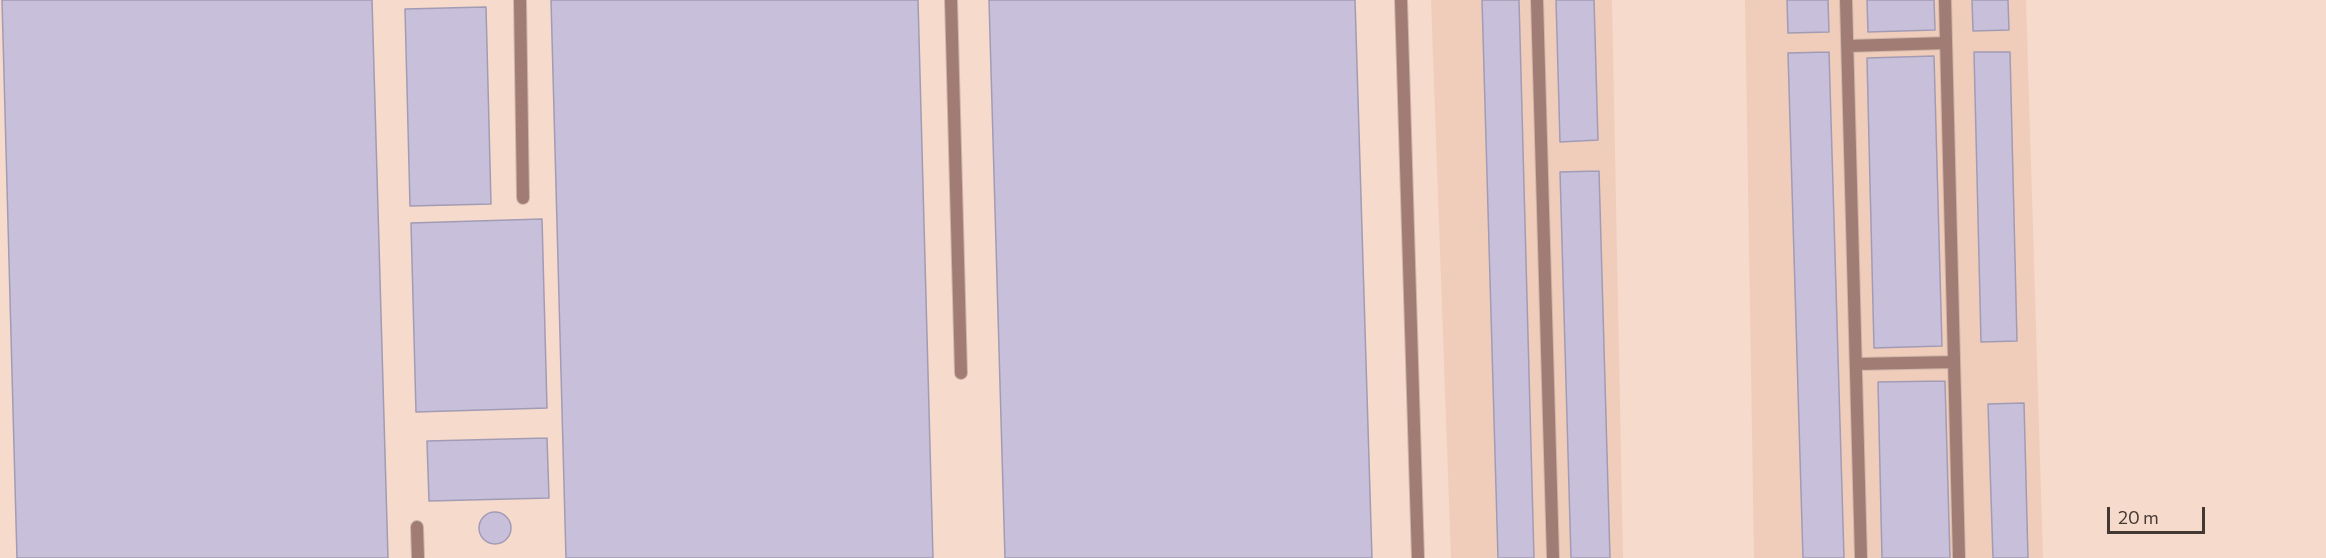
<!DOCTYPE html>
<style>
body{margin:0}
#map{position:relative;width:2326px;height:558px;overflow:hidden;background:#f6dacb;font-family:Commissioner,sans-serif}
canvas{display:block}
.scale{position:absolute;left:2107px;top:507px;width:98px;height:27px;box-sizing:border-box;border:3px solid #433832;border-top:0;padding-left:8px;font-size:18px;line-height:21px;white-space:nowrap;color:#433832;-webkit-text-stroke:4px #f6dacb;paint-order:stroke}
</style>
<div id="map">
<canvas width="2326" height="558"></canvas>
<div class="scale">20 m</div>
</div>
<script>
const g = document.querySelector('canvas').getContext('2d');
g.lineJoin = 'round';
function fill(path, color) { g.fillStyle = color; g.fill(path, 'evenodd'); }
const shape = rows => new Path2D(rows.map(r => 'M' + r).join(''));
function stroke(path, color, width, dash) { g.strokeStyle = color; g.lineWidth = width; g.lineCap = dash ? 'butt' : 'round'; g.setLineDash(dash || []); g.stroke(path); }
const built = shape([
 [1431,0,1612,0,1623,558,1451,558],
 [1745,0,2026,0,2043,558,1754,558]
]);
const building = shape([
 [2,0,372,0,388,558,17,558,2,0],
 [551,0,918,0,933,558,566,558,551,0],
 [989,0,1355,0,1372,558,1005,558,989,0],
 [1482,0,1519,0,1534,558,1498,558,1482,0],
 [1556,0,1594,0,1598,140,1560,142,1556,0],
 [1787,0,1828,0,1829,32,1788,33,1787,0],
 [1867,0,1934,0,1935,30,1868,32,1867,0],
 [1972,0,2008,0,2009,30,1973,31,1972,0],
 [486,7,491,204,410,206,405,9,486,7],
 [1829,52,1844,558,1803,558,1788,53,1829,52],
 [1974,52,2010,52,2017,341,1981,342,1974,52],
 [1934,56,1942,346,1874,348,1867,58,1934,56],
 [1599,171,1610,558,1571,558,1560,172,1599,171],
 [542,219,547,408,416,412,411,223,542,219],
 [1945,381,1950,558,1882,558,1878,382,1945,381],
 [2024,403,2028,558,1993,558,1988,404,2024,403],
 [547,438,549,498,429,501,427,441,547,438],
 '479 528a16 16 0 1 1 32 0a16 16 0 1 1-32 0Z'
]);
const lane = shape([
 [520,0,523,198],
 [951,0,961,373],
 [1401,0,1418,558],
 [1537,0,1553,558],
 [1846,0,1861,558],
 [1945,0,1959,558],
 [1848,46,1946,43],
 [1856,364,1954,362],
 [417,527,418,558]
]);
fill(built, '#f0cdba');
fill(building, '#c8c0db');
stroke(building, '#a29bb4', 1.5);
stroke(lane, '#cfb6a9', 14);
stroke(lane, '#a07c75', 12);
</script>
